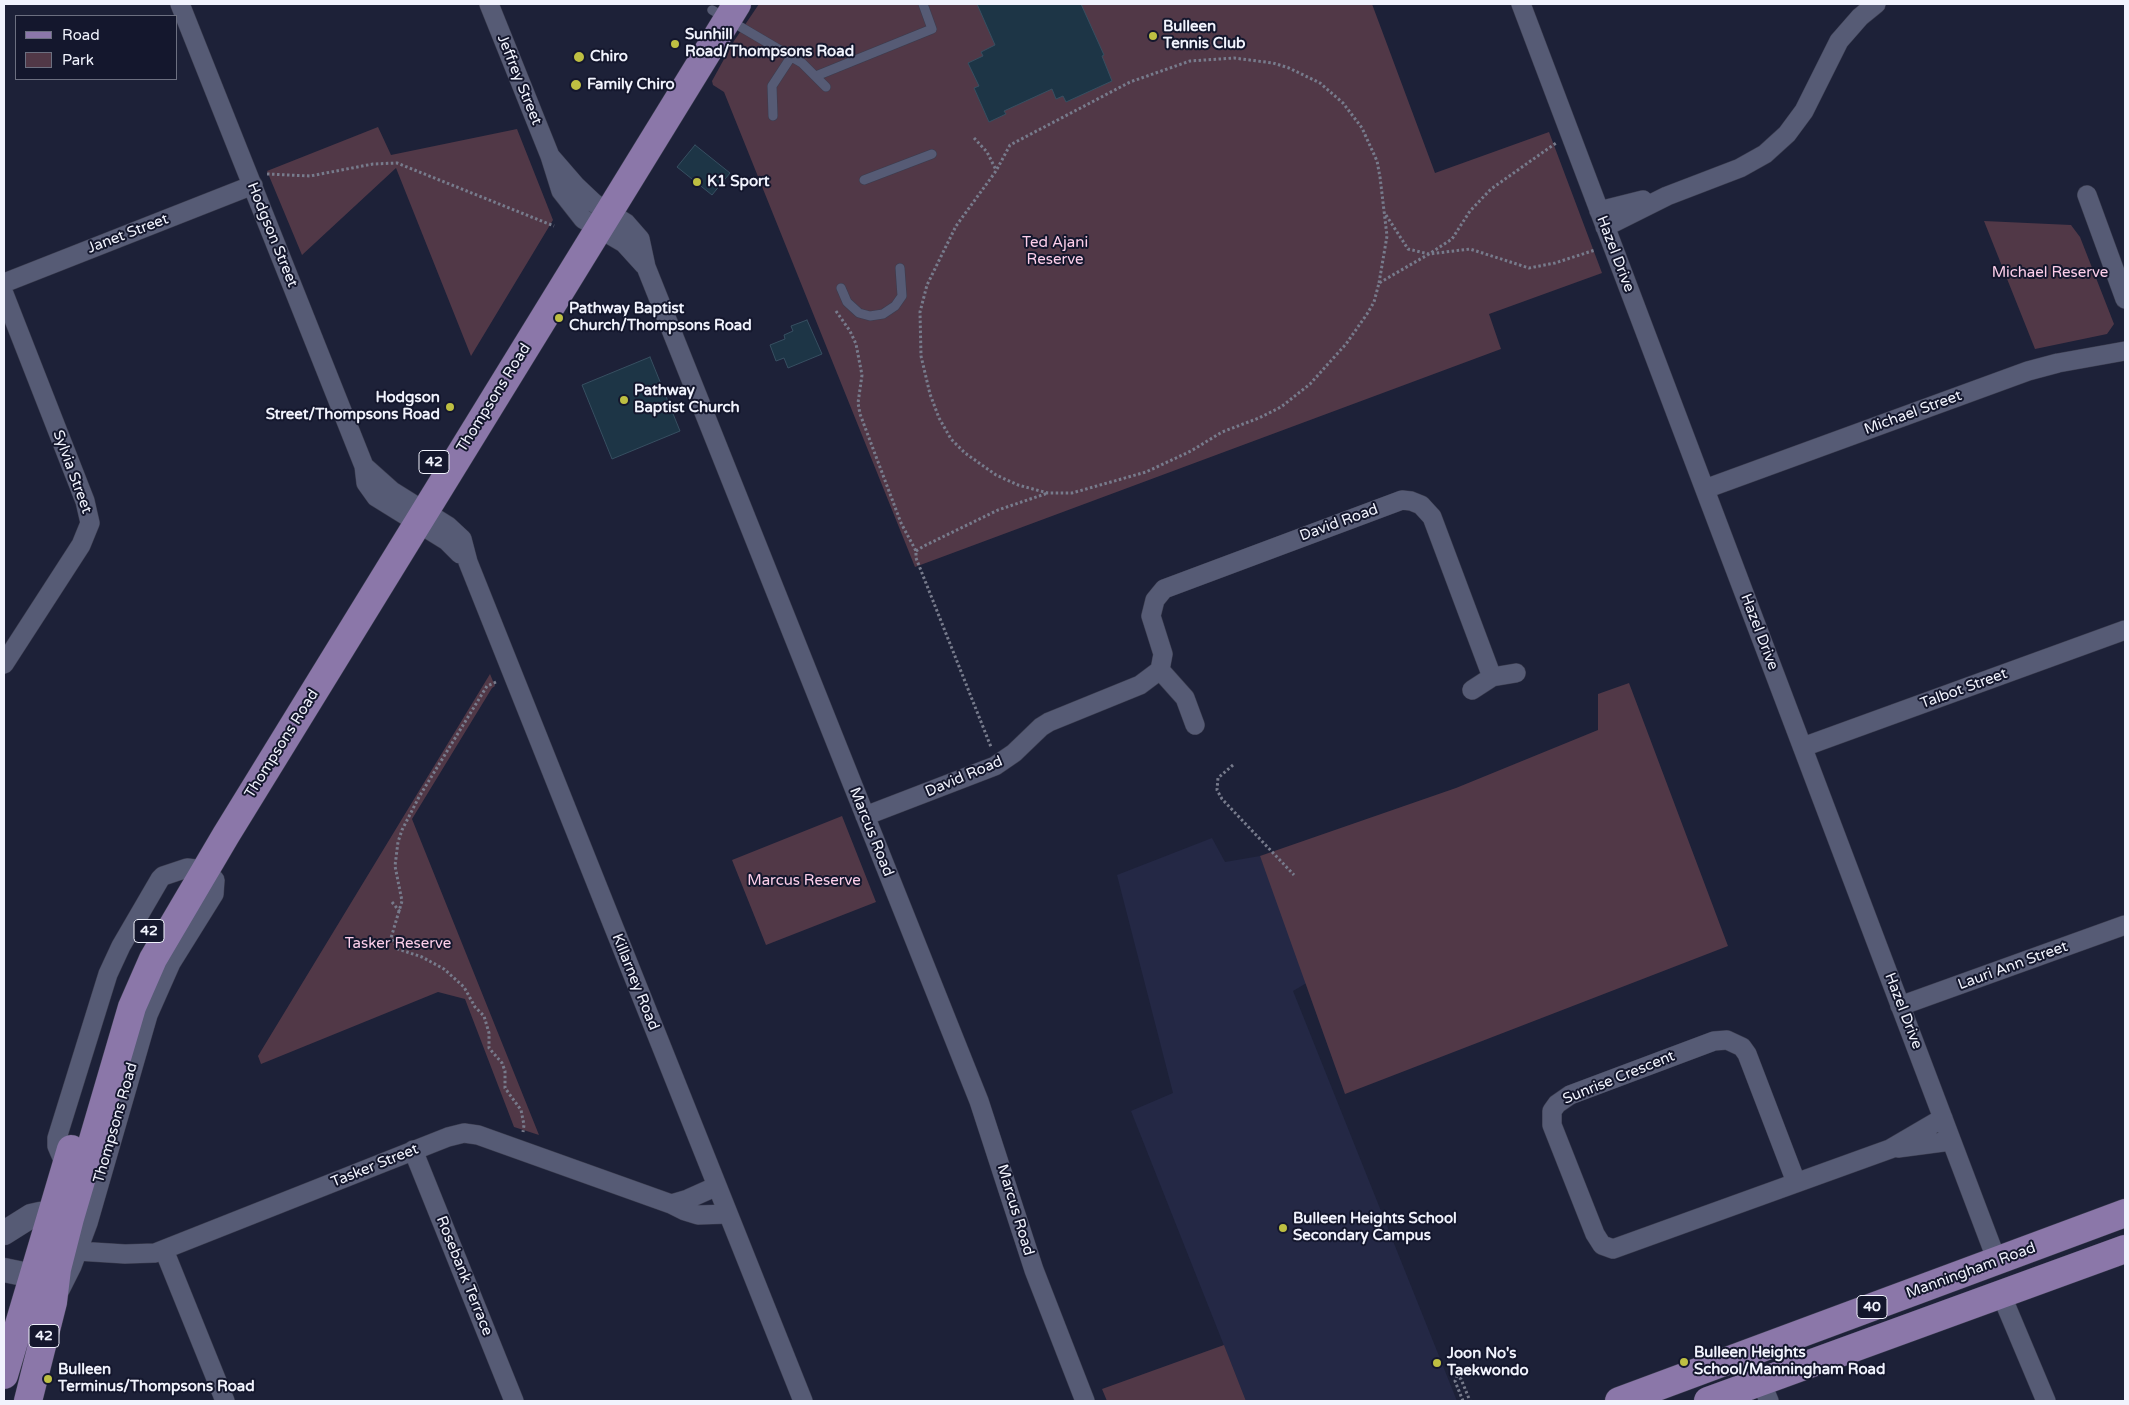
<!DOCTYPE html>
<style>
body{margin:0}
#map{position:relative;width:2129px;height:1405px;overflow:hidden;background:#1d2138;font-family:"Varela Round",sans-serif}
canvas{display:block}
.frame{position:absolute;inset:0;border:5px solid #f1f3fd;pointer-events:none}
.legend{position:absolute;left:15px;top:15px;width:162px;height:65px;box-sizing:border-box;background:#14172d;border:1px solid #6c6f80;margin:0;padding:6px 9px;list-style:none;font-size:15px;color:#f1f3fd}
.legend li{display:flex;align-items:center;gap:10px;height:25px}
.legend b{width:25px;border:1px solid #6c6f80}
</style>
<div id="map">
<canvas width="2129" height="1405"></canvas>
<div class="frame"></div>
<ul class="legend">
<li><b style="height:6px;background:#8b77a9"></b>Road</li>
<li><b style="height:14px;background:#513847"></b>Park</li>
</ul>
</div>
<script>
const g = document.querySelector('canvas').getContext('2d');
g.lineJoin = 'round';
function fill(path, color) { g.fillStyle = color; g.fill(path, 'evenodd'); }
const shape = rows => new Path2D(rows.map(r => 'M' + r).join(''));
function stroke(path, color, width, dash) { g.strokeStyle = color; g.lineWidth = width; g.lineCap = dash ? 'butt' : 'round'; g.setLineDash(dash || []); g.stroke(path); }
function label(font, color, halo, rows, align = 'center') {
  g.font = font + ' "Varela Round",sans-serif'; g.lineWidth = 4; g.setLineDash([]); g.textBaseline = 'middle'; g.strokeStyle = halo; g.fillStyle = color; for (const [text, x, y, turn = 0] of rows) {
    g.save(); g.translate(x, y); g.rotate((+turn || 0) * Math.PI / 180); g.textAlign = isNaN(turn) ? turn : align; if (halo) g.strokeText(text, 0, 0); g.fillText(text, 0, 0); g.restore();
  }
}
const built = shape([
 [1212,838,1225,862,1260,856,1310,981,1293,991,1457,1401,1246,1401,1131,1111,1173,1093,1117,875]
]);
const green = shape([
 [759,4,1372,4,1435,173,1549,132,1602,273,1489,314,1501,349,915,567,724,92,713,85,712,81,734,41],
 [378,127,391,155,517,129,553,220,471,356,396,168,302,255,267,171],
 [1984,221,2071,225,2080,237,2114,324,2107,334,2035,349],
 [490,674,495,686,492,688,412,819,539,1135,514,1127,465,999,438,992,261,1064,258,1056],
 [1629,683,1728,946,1345,1094,1260,856,1456,788,1598,730,1598,694],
 [842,816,876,902,766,945,732,860],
 [1224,1345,1246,1401,1107,1401,1102,1389]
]);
const building = shape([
 [977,4,1081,4,1104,55,1102,56,1112,81,1066,102,1063,96,1056,99,1052,89,1004,111,1006,114,989,122,974,88,979,86,968,63,983,56,981,52,995,45,977,4],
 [695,145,730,173,712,195,677,167,695,145],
 [807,320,822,354,788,368,784,358,776,361,770,345,785,339,784,335,793,331,791,326,807,320],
 [650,357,680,431,612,459,582,385,650,357]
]);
const path = shape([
 [974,138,987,152,996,170],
 [267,174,310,176,373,164,397,163,554,226],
 [1386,215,1408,249,1429,254,1452,239,1470,211,1491,189,1556,143],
 [1379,283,1387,236,1380,177,1377,161,1362,128,1343,103,1320,83,1289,68,1273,63,1234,58,1190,61,1130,82,1010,145,996,171,956,226,927,285,920,312,921,356,930,394,939,418,951,439,965,453,996,475,1018,485,1048,493,1072,493,1146,472,1191,451,1222,432,1259,418,1281,407,1310,384,1346,344,1367,314,1374,302,1379,283,1429,254,1470,249,1529,268,1555,263,1595,250],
 [836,311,850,331,856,344,862,375,858,403,860,414,901,523,916,551,916,558,991,747],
 [916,551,924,546,998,510,1048,493],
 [496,682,487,686,419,797,402,830,398,842,395,866,402,901,391,938,398,949,422,957,444,969,464,987,475,1007,484,1016,489,1033,489,1048,502,1063,505,1071,505,1088,521,1110,524,1125,523,1132],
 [1233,765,1218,778,1217,790,1222,799,1294,875],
 [392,902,400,912],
 [1463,1401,1455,1381,1457,1376,1461,1379,1470,1401]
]);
const service = shape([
 [712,10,802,63,826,87],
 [816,76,932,29,923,4],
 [773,116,772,86,791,57],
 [864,180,932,154],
 [841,288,847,302,859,313,870,316,883,314,895,306,902,296,900,268]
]);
const minor = shape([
 [180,4,364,466,366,483,376,497,447,541,460,554],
 [489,4,550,156,561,191,583,219,624,243,644,265],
 [1521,4,1997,1261],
 [550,156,576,186,594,203,626,223,640,239,646,267,979,1101,1034,1270,1085,1401],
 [2087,195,2125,299],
 [1599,211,1643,200],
 [1605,227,1667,196,1740,168,1765,154,1787,134,1804,111,1839,41,1860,17,1876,4],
 [4,283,253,185],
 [4,294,85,501,90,523,81,545,4,664],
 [364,466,392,491,448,526,462,539,468,562,803,1401],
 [1705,489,2028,371,2058,363,2125,351],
 [1160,670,1163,654,1151,616,1155,600,1164,589,1402,500,1411,501,1421,505,1432,517,1492,677],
 [1472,690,1492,677,1516,673],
 [1803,747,2125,630],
 [865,816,995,766,1014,753,1041,727,1049,722,1140,685,1160,670,1185,698,1195,725],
 [1900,1006,2125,925],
 [1898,1148,1951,1141],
 [413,1150,514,1401],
 [1796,1182,1747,1054,1742,1047,1727,1040,1714,1041,1570,1095,1557,1104,1552,1111,1552,1125,1595,1234,1602,1245,1613,1249,1890,1149,1943,1118],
 [671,1204,688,1199,717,1186],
 [164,1250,225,1401],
 [77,1251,125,1254,155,1253,448,1137,464,1133,478,1135,671,1204,685,1211,698,1215,728,1214],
 [60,1290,72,1266,88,1223,148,1015,171,963,214,894,215,880,205,870,187,868,163,876,160,879,121,946,108,974,57,1138,57,1146,66,1167],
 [2001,1294,2046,1401],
 [1761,1382,1769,1401]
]);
const tertiary = shape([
 [4,1233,31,1216,40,1214,51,1213,69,1218],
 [4,1270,33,1276,51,1272]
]);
const primary = shape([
 [4,1375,71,1149],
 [28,1401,53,1302,57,1269,70,1218,132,1007,153,959,226,835,737,4],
 [1619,1401,2125,1213],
 [1708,1401,2125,1249]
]);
const markers = [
 [1153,36,5,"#bebf42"],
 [675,44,5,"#bebf42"],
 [579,57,6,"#bebf42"],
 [576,85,6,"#bebf42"],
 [697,182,5,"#bebf42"],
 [559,318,5,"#bebf42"],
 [624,400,5,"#bebf42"],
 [450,407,5,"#bebf42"],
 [1283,1228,5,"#bebf42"],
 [1684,1362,5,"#bebf42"],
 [1437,1363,5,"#bebf42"],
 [48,1379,5,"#bebf42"]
];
const shields = [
 [434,462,30],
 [149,931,30],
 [1872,1307,30],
 [44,1336,30]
];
const shieldNames = [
 ["42",434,462],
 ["42",149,931],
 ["40",1872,1307],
 ["42",44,1336]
];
const poiNames = [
 ["Bulleen",1163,27],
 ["Tennis Club",1163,44],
 ["Sunhill",685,35],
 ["Road/Thompsons Road",685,52],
 ["Chiro",590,57],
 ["Family Chiro",587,85],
 ["K1 Sport",707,182],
 ["Pathway Baptist",569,309],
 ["Church/Thompsons Road",569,326],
 ["Pathway",634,391],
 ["Baptist Church",634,408],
 ["Hodgson",440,398,"right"],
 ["Street/Thompsons Road",440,415,"right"],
 ["Bulleen Heights School",1293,1219],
 ["Secondary Campus",1293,1236],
 ["Bulleen Heights",1694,1353],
 ["School/Manningham Road",1694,1370],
 ["Joon No's",1447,1354],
 ["Taekwondo",1447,1371],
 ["Bulleen",58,1370],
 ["Terminus/Thompsons Road",58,1387]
];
const streetNames = [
 ["Jeffrey Street",519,80,68],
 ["Janet Street",128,234,-21],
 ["Hodgson Street",272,235,68],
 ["Hazel Drive",1615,254,69],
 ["Thompsons Road",494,398,-58],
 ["Michael Street",1913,413,-20],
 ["Sylvia Street",72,472,70],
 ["David Road",1339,523,-20],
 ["Hazel Drive",1759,632,69],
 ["Talbot Street",1964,689,-20],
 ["Thompsons Road",282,744,-58],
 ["David Road",964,777,-23],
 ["Marcus Road",871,832,68],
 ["Lauri Ann Street",2013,966,-20],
 ["Killarney Road",635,982,68],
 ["Hazel Drive",1903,1011,69],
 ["Sunrise Crescent",1619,1078,-22],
 ["Thompsons Road",116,1123,-74],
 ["Tasker Street",375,1166,-22],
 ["Marcus Road",1015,1210,73],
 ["Manningham Road",1971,1271,-20],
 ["Rosebank Terrace",464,1276,68]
];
const parkNames = [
 ["Ted Ajani",1055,243],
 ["Reserve",1055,260],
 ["Michael Reserve",2050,273],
 ["Marcus Reserve",804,881],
 ["Tasker Reserve",398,944]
];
fill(built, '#242845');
fill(green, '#513847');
fill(building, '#1d3546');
stroke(building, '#374f61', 1);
stroke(service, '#3b3d4f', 10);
stroke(minor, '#3b3d4f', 20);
stroke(tertiary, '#3b3d4f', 25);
stroke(primary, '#3b3d4f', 29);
stroke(path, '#777b8c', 3, [2.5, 2.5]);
stroke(service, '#565b75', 9);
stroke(minor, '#565b75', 19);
stroke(tertiary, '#565b75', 24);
stroke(primary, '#8b77a9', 28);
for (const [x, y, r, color] of markers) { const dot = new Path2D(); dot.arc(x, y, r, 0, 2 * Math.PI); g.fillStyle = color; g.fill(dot); stroke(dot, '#14172d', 2); }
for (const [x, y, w] of shields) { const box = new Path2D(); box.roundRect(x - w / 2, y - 11.5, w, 23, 4); g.fillStyle = '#14172d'; g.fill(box); stroke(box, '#f1f3fd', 1); }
label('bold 14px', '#f1f3fd', null, shieldNames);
label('bold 15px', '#f1f3fd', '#14172d', poiNames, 'left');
label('15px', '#f1f3fd', '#14172d', streetNames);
label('15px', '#fdcfea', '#14172d', parkNames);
</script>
